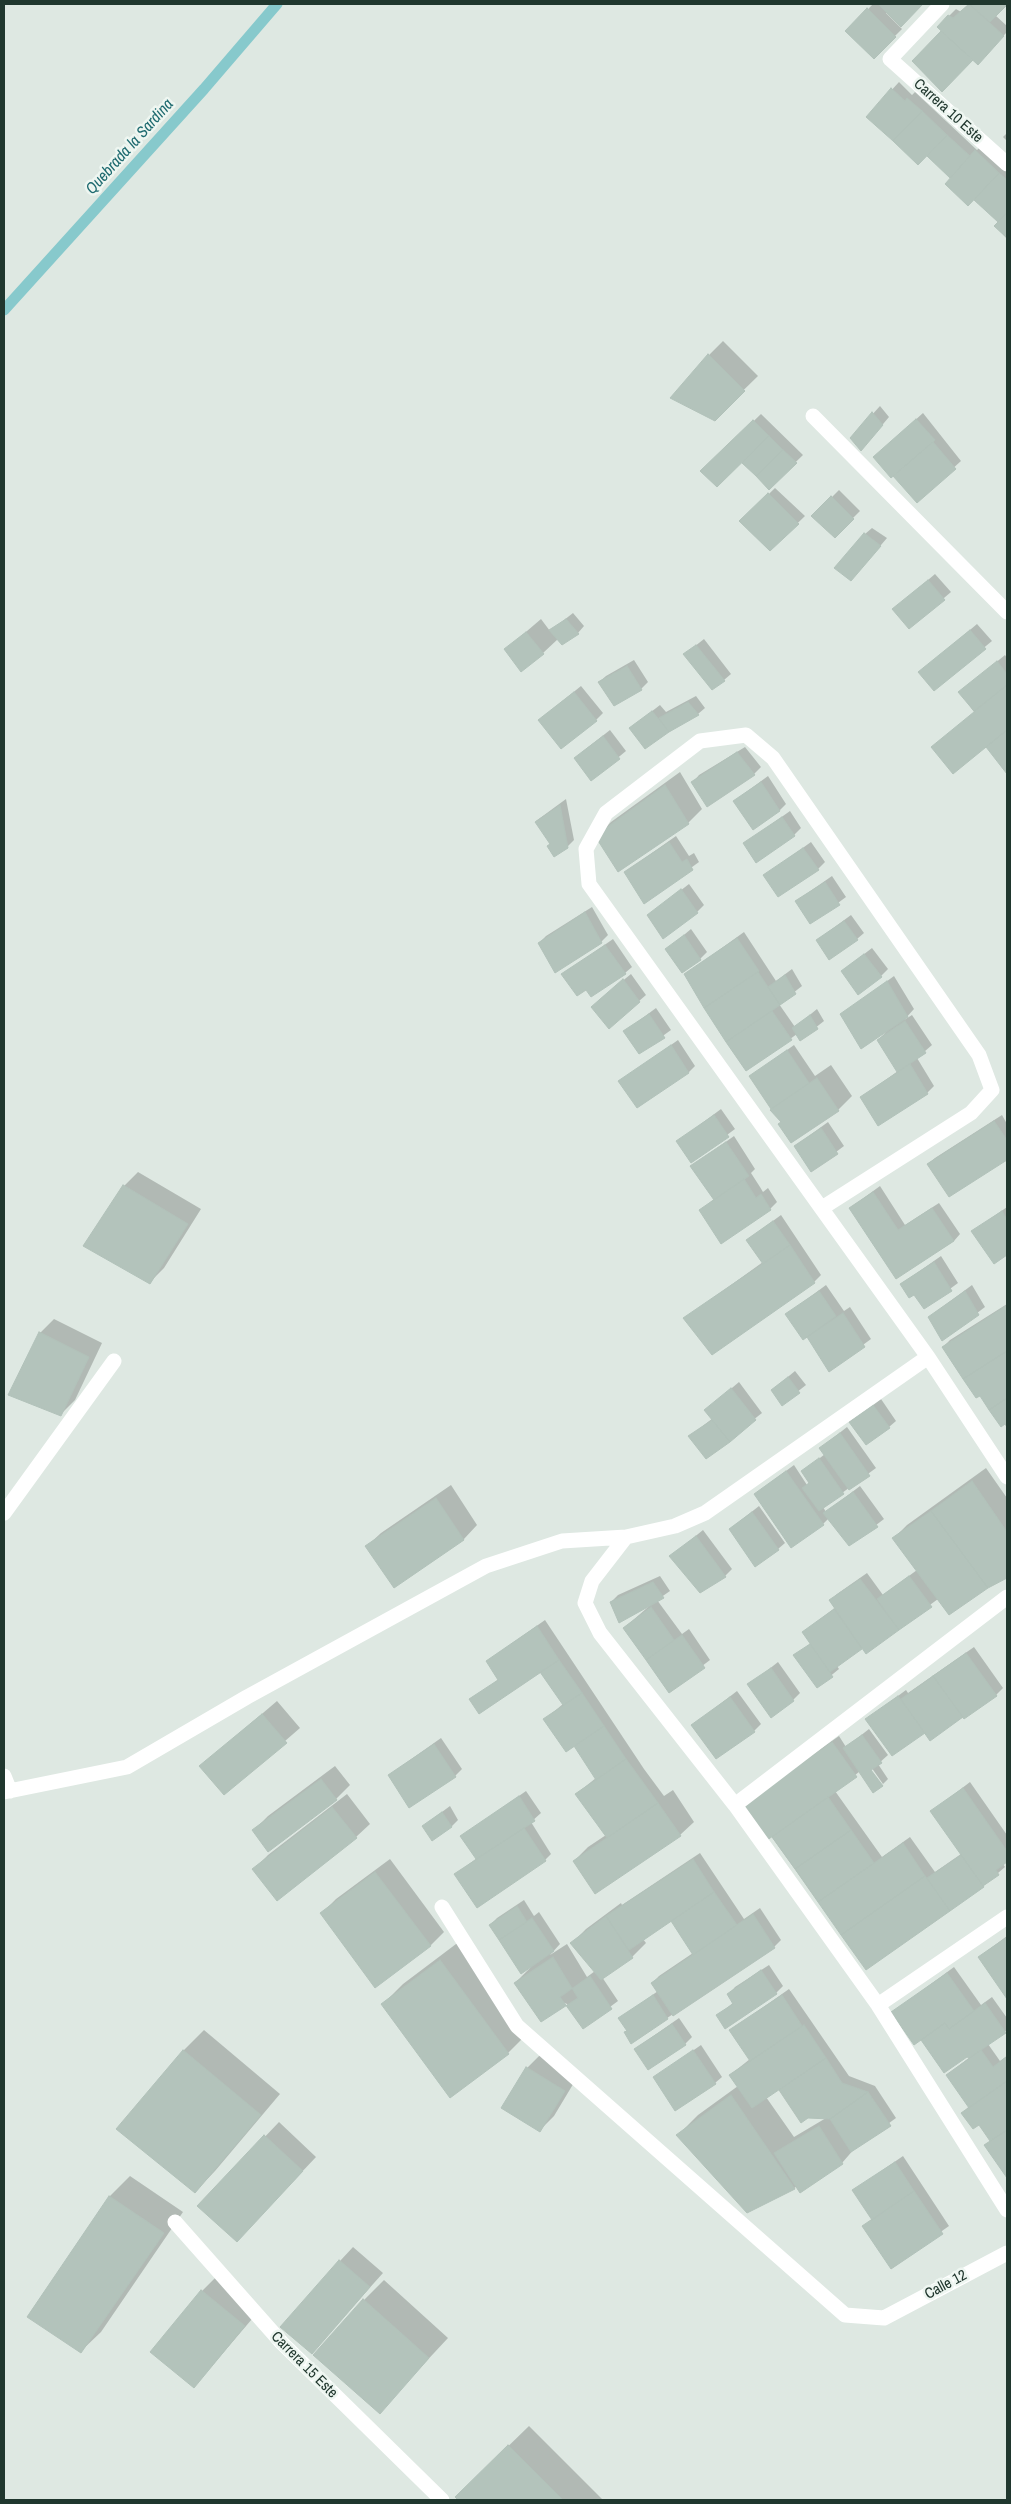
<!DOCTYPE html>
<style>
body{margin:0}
#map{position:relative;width:1011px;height:2504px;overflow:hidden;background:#dee8e2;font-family:"Archivo Narrow",sans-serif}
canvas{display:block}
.frame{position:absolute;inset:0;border:5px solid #20372e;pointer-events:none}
</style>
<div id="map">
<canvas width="1011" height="2504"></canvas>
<div class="frame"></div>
</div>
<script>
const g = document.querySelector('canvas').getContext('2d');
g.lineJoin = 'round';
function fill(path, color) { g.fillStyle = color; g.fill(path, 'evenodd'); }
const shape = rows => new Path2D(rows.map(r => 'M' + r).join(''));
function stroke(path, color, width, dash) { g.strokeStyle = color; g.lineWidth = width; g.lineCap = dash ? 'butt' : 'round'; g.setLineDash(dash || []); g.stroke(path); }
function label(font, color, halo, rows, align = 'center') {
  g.font = font + ' "Archivo Narrow",sans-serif'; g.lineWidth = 5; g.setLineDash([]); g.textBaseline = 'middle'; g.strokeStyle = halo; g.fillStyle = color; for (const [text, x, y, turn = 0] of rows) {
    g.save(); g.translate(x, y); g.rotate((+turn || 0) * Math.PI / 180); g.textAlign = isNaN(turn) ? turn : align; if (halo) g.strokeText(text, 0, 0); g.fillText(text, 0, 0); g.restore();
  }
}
const shadow = shape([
 [873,4,922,4,901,25,887,11,886,13,902,29,874,57,847,31],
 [969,4,1007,4,995,15,1007,26,1007,32,984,56,914,61,943,31,938,27,956,9,961,12],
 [899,82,912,95,915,92,977,150,982,145,1007,168,1007,239,996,226,1000,222,927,154,867,117],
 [1007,133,1007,141,1003,137],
 [723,341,758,376,714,419,709,355],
 [880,406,889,417,868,442,851,438],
 [923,413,961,461,917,501,881,451],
 [761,414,803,455,769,488,742,461,702,471],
 [775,488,805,516,770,550,741,521],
 [839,490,860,511,835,536,813,516],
 [872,528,887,538,858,572,865,534],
 [935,574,951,592,910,627,894,609],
 [573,613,584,626,578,633,558,639,543,653,506,649,541,619,550,631],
 [977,624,992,641,934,689,927,666],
 [704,639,731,674,724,680,685,654],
 [1005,655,1007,658,1007,772,986,745,974,712,960,692],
 [634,660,648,682,641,689,614,704,599,682,606,676],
 [581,686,603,713,596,720,539,720],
 [696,696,705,708,698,714,668,730,645,747,638,722,660,705,666,712],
 [610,730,626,751,591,780,582,752],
 [745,747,761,767,754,774,693,782,699,775],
 [680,772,702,809,688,823,618,871,597,836,611,822],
 [768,776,786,804,779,811,734,801],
 [566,799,574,840,567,847,552,843,536,821],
 [790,811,801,828,794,835,745,843],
 [676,836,689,856,694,853,699,862,644,902,625,872],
 [811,842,825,862,818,869,765,875],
 [832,876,846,897,811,923,796,901],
 [689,884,704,905,697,912,649,915],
 [592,907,608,935,601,942,539,943,546,936],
 [851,915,864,933,857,939,817,940],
 [691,929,707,952,700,959,667,949],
 [744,932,776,981,792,969,802,986,779,1004,795,1027,817,1009,824,1021,800,1040,797,1034,747,1070,686,974],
 [613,939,632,967,625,973,586,988,563,974],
 [872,948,888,969,881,976,842,971],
 [631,974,646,995,609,1027,599,1000],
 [894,976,914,1009,904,1020,912,1015,932,1045,917,1058,934,1086,927,1093,862,1097,898,1071,878,1040,887,1031,841,1015],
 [656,1008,671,1030,639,1053,625,1031],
 [678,1040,695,1066,689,1072,620,1081],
 [794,1045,815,1076,831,1065,852,1096,838,1110,782,1122,778,1115,776,1116,751,1076],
 [721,1109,735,1129,692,1161,678,1141],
 [1002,1115,1007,1124,1007,1158,949,1195,928,1164,935,1158],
 [828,1122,844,1146,812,1170,795,1146],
 [734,1136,755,1169,751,1173,760,1187,763,1192,768,1188,777,1202,770,1209,701,1210,714,1199,692,1166],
 [138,1172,201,1209,164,1268,150,1282,124,1186],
 [880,1186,905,1225,939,1203,960,1234,954,1241,897,1277,850,1208],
 [1007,1207,1007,1254,994,1263,973,1231],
 [781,1215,821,1275,814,1282,685,1318,763,1262,747,1240],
 [941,1256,958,1283,924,1308,914,1294,901,1284],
 [826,1285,844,1311,850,1307,871,1339,829,1370,807,1335,787,1314],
 [972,1285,985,1307,943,1339,929,1317],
 [1007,1304,1007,1425,943,1347,950,1340],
 [54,1319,102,1343,75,1400,61,1414,40,1333],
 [795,1371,806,1385,782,1404,772,1390],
 [739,1382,762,1413,706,1457,690,1436,713,1418,713,1404],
 [881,1399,896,1421,889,1427,851,1422],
 [847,1427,876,1468,823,1507,826,1512,860,1486,884,1519,850,1545,829,1518,823,1524,755,1494,794,1465,807,1485,810,1482,802,1472,825,1454,821,1448,828,1442],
 [986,1468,1007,1498,1007,1577,988,1587,938,1599,866,1652,863,1647,837,1666,839,1669,817,1687,795,1656,811,1643,803,1632,835,1608,830,1601,837,1594,867,1573,883,1595,917,1570,894,1538,907,1525],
 [451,1485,477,1525,464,1539,395,1586,367,1546,381,1533],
 [759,1506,785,1543,778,1549,730,1529],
 [703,1530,732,1569,725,1576,671,1556],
 [660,1576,670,1591,657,1600,682,1634,689,1629,710,1660,669,1691,624,1628,655,1601,611,1602,618,1595],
 [545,1620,644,1769,664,1796,673,1790,694,1822,680,1835,574,1861,588,1847,606,1835,576,1794,596,1778,574,1744,545,1719,563,1704,540,1671,471,1700,499,1679,487,1661],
 [974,1647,1003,1688,996,1695,930,1739,925,1731,867,1719,906,1690,908,1693],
 [778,1662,800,1693,793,1700,749,1685],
 [737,1691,761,1724,754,1731,693,1725],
 [277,1701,300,1728,224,1794,201,1766],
 [869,1729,888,1755,878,1764,888,1779,883,1784,869,1764,835,1791,882,1857,910,1837,935,1872,961,1854,932,1811,970,1782,1007,1835,1007,1860,1003,1864,1005,1867,983,1886,866,1968,746,1801,839,1736,846,1747],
 [441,1738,462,1769,455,1776,389,1775],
 [335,1766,350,1785,336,1799,254,1830,268,1816],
 [526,1791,541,1813,531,1822,551,1854,545,1860,456,1874,477,1858,462,1836],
 [347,1794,370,1824,356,1837,254,1869,268,1855],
 [450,1806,458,1820,452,1826,423,1826],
 [700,1853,744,1919,760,1908,781,1940,774,1947,631,2042,625,2032,628,2030,620,2018,658,1991,652,1983,659,1976,693,1953,671,1920,643,1939,646,1943,632,1957,602,1977,618,2001,583,2027,567,2004,515,1983,531,1967,490,1925,497,1918,524,1900,534,1916,539,1912,560,1944,550,1955,567,1944,587,1977,595,1971,572,1943,586,1929,621,1903,622,1905],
 [390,1859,444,1932,430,1946,322,1913,336,1899],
 [1007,1936,1007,1997,979,1957],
 [460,1941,528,2033,508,2053,383,2004,403,1984],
 [769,1965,783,1986,776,1993,717,2016,734,2002,729,1994,735,1987],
 [954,1967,981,2005,992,1997,1007,2018,1007,2030,988,2044,1000,2061,1007,2056,1007,2176,986,2146,991,2141,979,2124,963,2113,969,2106,947,2075,970,2057,921,2038,893,2012],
 [789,1989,849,2076,875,2086,896,2118,855,2148,842,2163,748,2212,678,2135,698,2115,738,2086,730,2075,750,2059,731,2030],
 [779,2088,801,2121,808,2116,826,2118,794,2137,766,2097],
 [679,2018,692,2037,685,2044,635,2049],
 [204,2030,280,2094,215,2171,195,2192,118,2128,184,2050],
 [701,2045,722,2077,715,2083,655,2077],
 [541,2054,578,2076,554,2116,540,2130,527,2068],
 [279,2122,316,2157,250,2227,199,2206],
 [903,2156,949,2226,891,2267,864,2226,873,2218,854,2190],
 [130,2176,183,2212,101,2332,80,2352,29,2316,110,2196],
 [353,2247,383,2273,312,2352,340,2261],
 [216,2277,258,2312,194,2387,202,2291],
 [384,2280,448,2338,379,2412,364,2300],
 [529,2426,603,2500,460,2500,456,2497]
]);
const stream = shape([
 [4,310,204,89,277,4]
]);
const building = shape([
 [878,4,923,4,901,27,878,4],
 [969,4,1007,4,1007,5,990,22,969,4],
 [969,4,1004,36,978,65,937,27,948,15,953,18,969,4],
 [867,8,896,37,874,59,845,31,867,8],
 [941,31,973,60,942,92,912,61,941,31],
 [891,88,905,101,907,98,922,111,893,141,866,117,891,88],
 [922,111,947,135,918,165,893,141,922,111],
 [947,135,970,156,950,178,927,156,947,135],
 [975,150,999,173,968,206,945,184,975,150],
 [999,173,1007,180,1007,213,998,222,974,200,999,173],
 [1007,213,1007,238,994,226,1007,213],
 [708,354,745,391,715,421,670,398,708,354],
 [872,412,883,425,861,451,850,438,872,412],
 [916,419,935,440,891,478,873,457,916,419],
 [753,420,769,436,717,487,700,471,753,420],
 [769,436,783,450,756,476,742,463,769,436],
 [933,442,956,469,917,503,893,476,933,442],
 [783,450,797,463,769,490,756,476,783,450],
 [768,493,799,524,770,551,739,521,768,493],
 [831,496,854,519,835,538,811,516,831,496],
 [864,533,881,546,851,581,834,568,864,533],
 [928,580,945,600,909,629,892,609,928,580],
 [566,619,579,634,562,645,549,630,566,619],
 [970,630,986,649,934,691,918,672,970,630],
 [526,632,544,654,521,672,504,649,526,632],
 [696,645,725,681,712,690,683,654,696,645],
 [997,661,1007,674,1007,685,974,711,958,692,997,661],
 [627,666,642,690,614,706,598,682,627,666],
 [1007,685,1007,730,953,774,931,747,1007,685],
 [574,692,597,721,561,749,538,720,574,692],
 [688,702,699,715,669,732,659,718,688,702],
 [652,711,669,732,645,749,629,728,652,711],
 [1007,730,1007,774,986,747,1007,730],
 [603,736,620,759,591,781,574,758,603,736],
 [737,752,755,775,707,807,691,782,737,752],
 [761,782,780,811,753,830,733,801,761,782],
 [665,785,689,824,618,872,595,836,665,785],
 [560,805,568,848,554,857,547,846,550,844,535,822,560,805],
 [782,817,795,836,756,863,743,843,782,817],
 [669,842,682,862,687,859,693,870,644,904,624,872,669,842],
 [803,848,819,870,778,897,763,875,803,848],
 [825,882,840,905,810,924,795,901,825,882],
 [681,889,698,913,663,939,647,915,681,889],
 [585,912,602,943,555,973,538,943,585,912],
 [844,921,858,940,829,960,816,940,844,921],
 [684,935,701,960,682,973,665,949,684,935],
 [737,938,759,971,704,1008,684,974,737,938],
 [605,945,626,974,591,997,586,990,577,996,561,974,605,945],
 [864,954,882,977,858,995,841,971,864,954],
 [758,972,780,1005,726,1042,704,1008,758,972],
 [785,975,796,994,780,1005,768,987,785,975],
 [623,979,640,1002,609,1029,591,1007,623,979],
 [887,981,908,1017,861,1049,840,1014,887,981],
 [772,1011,792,1040,746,1071,726,1042,772,1011],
 [649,1014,665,1038,639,1054,623,1031,649,1014],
 [810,1015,818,1029,800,1041,792,1028,810,1015],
 [905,1021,926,1053,897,1072,877,1040,905,1021],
 [671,1045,689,1073,637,1108,618,1081,671,1045],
 [787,1050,809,1083,771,1109,749,1076,787,1050],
 [910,1064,928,1094,878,1126,860,1097,910,1064],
 [817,1078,839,1111,791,1143,778,1124,781,1122,770,1110,817,1078],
 [714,1115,729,1137,691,1163,676,1141,714,1115],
 [994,1121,1007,1140,1007,1160,949,1197,927,1164,994,1121],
 [821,1128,838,1154,811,1172,794,1146,821,1128],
 [726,1142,749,1176,714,1200,690,1166,726,1142],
 [744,1179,756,1198,761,1194,771,1210,721,1244,699,1210,744,1179],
 [123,1185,188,1224,150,1284,83,1246,123,1185],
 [873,1192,898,1230,932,1208,954,1241,896,1279,849,1208,873,1192],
 [1002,1211,1007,1220,1007,1255,994,1264,971,1231,1002,1211],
 [773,1221,790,1245,763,1264,746,1240,773,1221],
 [790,1245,815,1283,712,1355,683,1318,790,1245],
 [934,1262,952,1291,924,1309,914,1295,909,1298,900,1284,934,1262],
 [819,1291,836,1316,803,1340,785,1314,819,1291],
 [965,1291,979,1315,942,1341,928,1317,965,1291],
 [1007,1305,1007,1351,963,1379,942,1347,1007,1305],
 [843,1313,865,1347,829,1372,807,1337,843,1313],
 [39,1332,89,1357,61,1416,8,1395,39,1332],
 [1007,1351,1007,1398,989,1410,980,1396,976,1398,963,1379,1007,1351],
 [788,1377,800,1393,782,1406,771,1390,788,1377],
 [731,1388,756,1420,730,1442,704,1410,731,1388],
 [1007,1398,1007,1427,1005,1424,1001,1427,989,1410,1007,1398],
 [873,1405,890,1428,866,1445,849,1422,873,1405],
 [712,1420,730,1442,706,1459,688,1436,712,1420],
 [840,1433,870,1476,849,1490,819,1448,840,1433],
 [819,1458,844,1494,819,1511,802,1488,809,1483,801,1471,819,1458],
 [786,1471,824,1525,791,1548,754,1494,786,1471],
 [972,1481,1007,1532,1007,1578,988,1588,931,1511,972,1481],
 [853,1492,878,1527,849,1546,823,1513,853,1492],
 [436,1498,464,1540,394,1588,365,1546,436,1498],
 [931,1511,988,1588,949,1615,892,1538,931,1511],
 [752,1512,779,1550,755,1567,729,1529,752,1512],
 [696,1536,726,1577,700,1593,669,1556,696,1536],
 [909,1576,932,1607,899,1630,877,1599,909,1576],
 [860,1579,899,1630,866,1654,829,1600,860,1579],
 [653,1582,664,1598,619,1623,610,1602,653,1582],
 [651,1607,674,1640,646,1660,623,1628,651,1607],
 [834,1609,862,1649,830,1672,802,1632,834,1609],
 [537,1626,559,1660,479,1714,469,1699,498,1680,486,1661,537,1626],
 [682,1635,705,1668,669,1693,646,1660,682,1635],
 [810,1644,833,1677,817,1688,793,1655,810,1644],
 [966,1653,997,1696,964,1719,933,1676,966,1653],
 [559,1660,582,1693,563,1705,540,1672,559,1660],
 [771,1668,794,1701,771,1718,747,1684,771,1668],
 [933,1676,963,1717,930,1741,901,1699,933,1676],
 [582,1693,604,1726,566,1752,543,1719,582,1693],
 [898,1696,925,1733,892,1756,865,1719,898,1696],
 [730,1697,755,1732,716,1759,691,1725,730,1697],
 [262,1714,287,1743,224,1795,199,1766,262,1714],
 [604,1726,626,1759,596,1780,574,1746,604,1726],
 [862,1735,882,1763,871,1770,883,1786,873,1793,843,1748,862,1735],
 [832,1742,857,1777,763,1843,738,1808,832,1742],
 [434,1744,456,1777,409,1808,388,1775,434,1744],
 [626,1759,658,1803,607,1838,575,1794,626,1759],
 [321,1779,337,1800,268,1852,252,1830,321,1779],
 [963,1788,1007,1851,1007,1862,996,1870,999,1875,983,1886,930,1811,963,1788],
 [519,1796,535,1821,476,1859,460,1836,519,1796],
 [828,1797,851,1830,795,1869,772,1837,828,1797],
 [658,1803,681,1836,595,1894,573,1861,658,1803],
 [332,1807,357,1838,277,1901,252,1869,332,1807],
 [442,1812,452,1827,432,1841,422,1826,442,1812],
 [524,1828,546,1861,477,1908,454,1874,524,1828],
 [851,1830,874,1863,818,1902,795,1869,851,1830],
 [903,1843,925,1876,841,1935,818,1902,903,1843],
 [961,1855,984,1887,950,1911,927,1878,961,1855],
 [693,1859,714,1892,629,1950,606,1916,693,1859],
 [375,1872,431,1946,375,1988,320,1913,375,1872],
 [925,1876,950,1911,866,1970,841,1935,925,1876],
 [714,1892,737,1925,693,1955,671,1921,714,1892],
 [517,1906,527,1922,499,1940,489,1925,517,1906],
 [753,1914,775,1948,673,2016,651,1983,753,1914],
 [606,1916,633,1958,601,1980,570,1943,606,1916],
 [532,1918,554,1951,521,1974,499,1940,532,1918],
 [1007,1937,1007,1999,978,1957,1007,1937],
 [553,1957,578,1998,541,2022,514,1983,553,1957],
 [440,1960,509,2054,450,2098,381,2004,440,1960],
 [761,1970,777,1994,725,2029,716,2015,733,2004,727,1994,761,1970],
 [947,1973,974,2011,949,2029,945,2023,914,2045,891,2012,947,1973],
 [590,1976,612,2009,583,2029,560,1997,590,1976],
 [653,1995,668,2019,631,2044,624,2032,627,2031,618,2018,653,1995],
 [782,1995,802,2026,750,2061,729,2030,782,1995],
 [985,2003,1006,2033,969,2058,967,2057,944,2073,921,2040,945,2023,949,2029,985,2003],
 [672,2024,686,2045,648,2070,634,2049,672,2024],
 [804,2025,826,2058,752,2108,729,2075,804,2025],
 [183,2050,261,2115,195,2193,116,2129,183,2050],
 [693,2050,716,2084,675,2111,653,2077,693,2050],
 [981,2050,993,2067,1006,2057,1007,2081,969,2108,946,2075,981,2050],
 [826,2058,842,2083,868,2092,830,2119,808,2118,801,2123,779,2090,826,2058],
 [526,2067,565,2091,540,2132,501,2108,526,2067],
 [1007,2081,1007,2130,990,2141,979,2125,973,2129,961,2113,1007,2081],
 [868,2092,891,2126,851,2152,830,2119,868,2092],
 [731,2095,795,2189,747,2213,676,2135,731,2095],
 [819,2126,843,2164,800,2193,774,2153,819,2126],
 [1007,2130,1007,2178,984,2145,1007,2130],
 [264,2135,303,2171,237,2242,197,2206,264,2135],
 [895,2162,914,2191,872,2220,852,2190,895,2162],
 [914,2191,943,2234,891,2269,862,2226,914,2191],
 [109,2196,164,2233,81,2353,27,2317,109,2196],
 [339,2260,370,2287,312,2354,280,2327,339,2260],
 [201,2290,245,2326,194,2388,150,2352,201,2290],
 [363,2299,429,2358,380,2414,313,2355,363,2299],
 [508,2445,563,2500,458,2500,455,2497,508,2445]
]);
const minor = shape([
 [942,4,890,59,1007,164],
 [813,416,1007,612],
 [822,1208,971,1113,992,1090,979,1055,773,758,746,735,700,741,606,813,586,849,589,884,928,1357,1007,1477],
 [928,1357,705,1513,675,1526,626,1537,592,1581,585,1603,600,1633,735,1805,878,2005,1007,2210],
 [4,1513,114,1361],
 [4,1776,10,1791],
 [4,1792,127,1767,247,1697,486,1566,562,1541,626,1537],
 [735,1805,1007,1597],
 [442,1907,517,2026,845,2315,884,2318,1007,2253],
 [878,2005,1007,1917],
 [175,2222,282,2343,442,2500]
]);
const streetNames = [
 ["Carrera 10 Este",948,111,42],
 ["Calle 12",946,2285,-28],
 ["Carrera 15 Este",304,2365,45]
];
const waterNames = [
 ["Quebrada la Sardina",130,147,-48]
];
fill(shadow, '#0003');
stroke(stream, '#87c9cc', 11);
fill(building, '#b3c3bb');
stroke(building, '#b1c1b9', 1);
stroke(minor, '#fff', 15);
label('15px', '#20372e', '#eef6f1', streetNames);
label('italic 16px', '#1e6a6f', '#eef6f1', waterNames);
</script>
